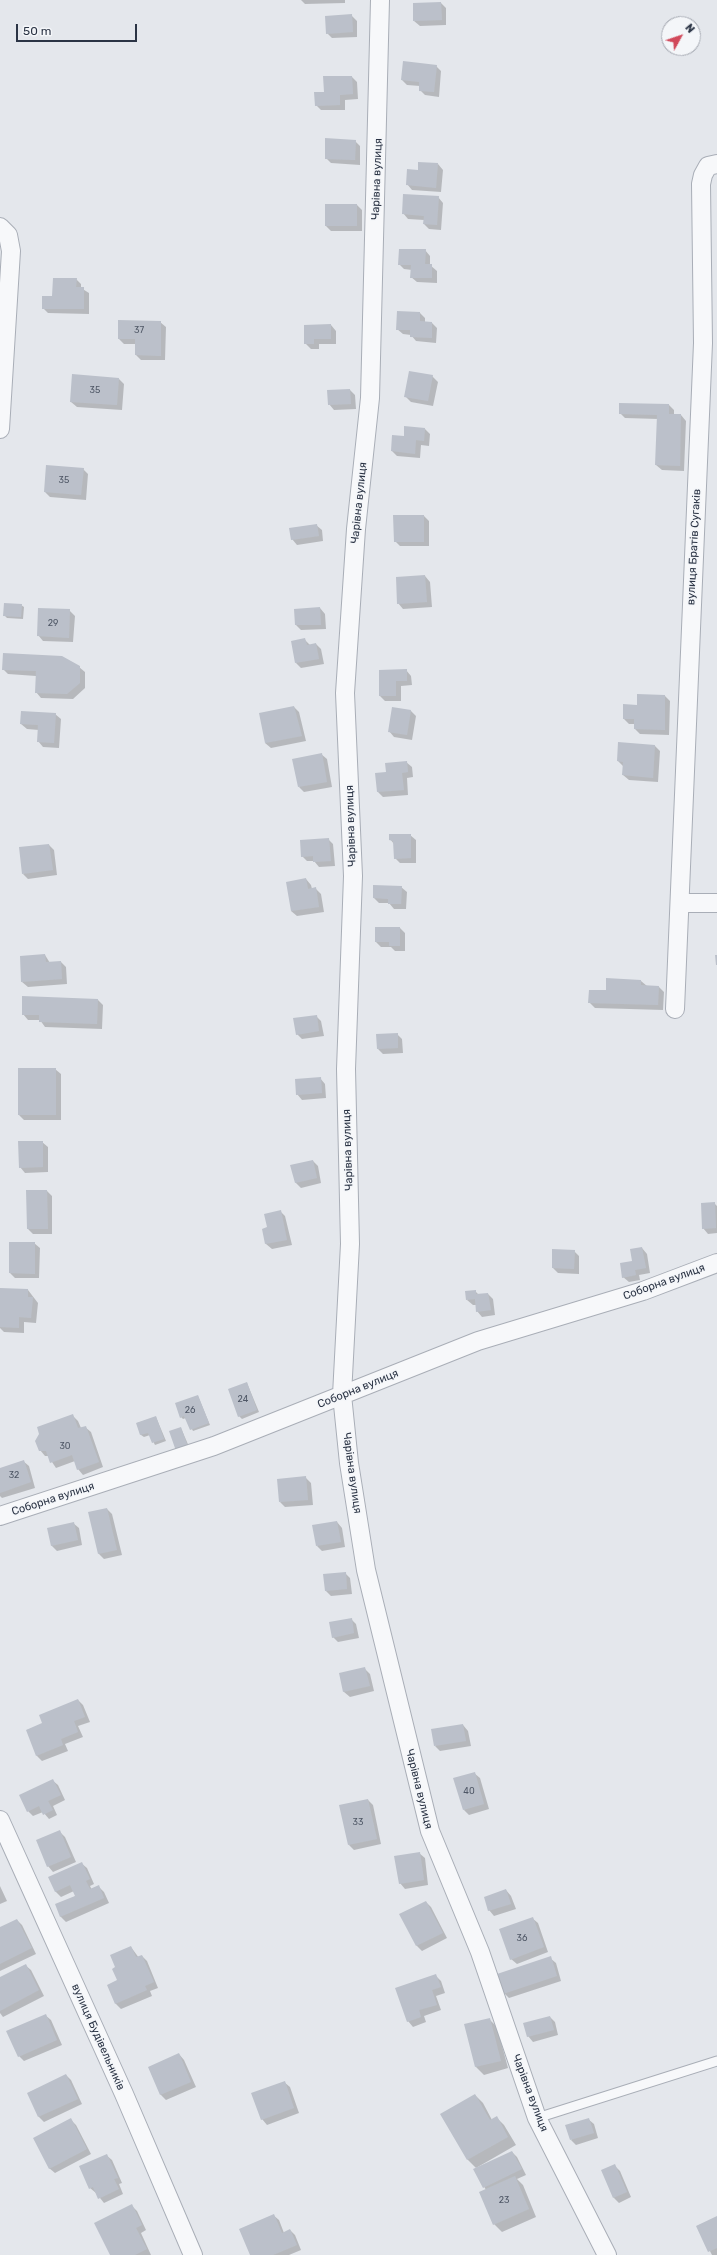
<!DOCTYPE html>
<meta charset="utf-8">
<style>
body{margin:0}
#map{position:relative;width:717px;height:2255px;overflow:hidden;background:#e4e7ec;font-family:Rubik,sans-serif}
canvas{display:block}
.north{position:absolute;left:661px;top:16px;width:40px;height:40px;box-sizing:border-box;background:#f4f6f9;border:1px solid #a4a8b1;border-radius:50%;rotate:50deg;font-size:11px;font-weight:700;line-height:16px;text-align:center;color:#2b3445}
.north::after{content:'';display:block;margin:auto;width:14px;height:18px;background:#d1495b;clip-path:polygon(50% 0,100% 100%,50% 72%,0 100%)}
.scale{position:absolute;left:16px;top:24px;width:121px;height:18px;box-sizing:border-box;border:2px solid #2b3445;border-top:0;padding-left:5px;font-size:12px;line-height:14px;white-space:nowrap;color:#2b3445;-webkit-text-stroke:3px #f4f6f9;paint-order:stroke}
</style>
<div id="map">
<canvas width="717" height="2255"></canvas>
<div class="north">N</div>
<div class="scale">50 m</div>
</div>
<script>
const g = document.querySelector('canvas').getContext('2d');
g.lineJoin = 'round';
function fill(path, color) { g.fillStyle = color; g.fill(path, 'evenodd'); }
const shape = rows => new Path2D(rows.map(r => 'M' + r).join(''));
function stroke(path, color, width, dash) { g.strokeStyle = color; g.lineWidth = width; g.lineCap = dash ? 'butt' : 'round'; g.setLineDash(dash || []); g.stroke(path); }
function label(font, color, halo, rows, align = 'center') {
  g.font = font + ' Rubik,sans-serif'; g.lineWidth = 3; g.setLineDash([]); g.textBaseline = 'middle'; g.strokeStyle = halo; g.fillStyle = color; for (const [text, x, y, turn = 0] of rows) {
    g.save(); g.translate(x, y); g.rotate((+turn || 0) * Math.PI / 180); g.textAlign = isNaN(turn) ? turn : align; if (halo) g.strokeText(text, 0, 0); g.fillText(text, 0, 0); g.restore();
  }
}
const shadow = shape([
 [301,0,345,0,345,3,305,4],
 [441,3,446,8,446,25,420,26,414,21],
 [351,15,357,21,357,37,332,38,327,33],
 [436,66,441,71,439,97,425,95,420,90,420,86,407,85,402,80],
 [352,77,357,82,358,99,345,100,345,110,321,110,316,105,325,93],
 [355,141,360,146,360,165,331,163,326,158],
 [438,164,443,170,441,192,412,190,407,184,419,171],
 [438,197,443,203,441,230,429,229,424,224,424,220,408,219,403,213],
 [326,205,357,205,362,210,362,231,331,231,326,226],
 [425,250,430,256,430,265,437,271,437,283,417,282,411,277,412,270,404,269,399,264],
 [76,279,81,284,81,288,89,293,89,314,48,313,43,308,53,297],
 [420,313,425,318,425,322,432,323,437,328,436,343,416,341,411,335,403,334,397,329],
 [160,322,166,327,165,360,141,360,136,355,136,344,124,344,119,339],
 [331,325,336,331,336,344,319,344,319,349,311,349,305,343],
 [432,376,438,382,433,406,411,402,406,397],
 [119,379,124,384,122,410,77,407,71,402],
 [350,390,355,395,356,409,334,410,329,404],
 [669,405,674,410,674,415,681,415,686,421,684,471,662,470,656,465,658,419,625,418,620,413],
 [425,429,430,434,429,446,421,445,420,458,397,456,392,451,405,437],
 [83,469,88,474,86,500,50,497,45,492],
 [424,516,429,521,429,546,400,546,395,541],
 [316,525,322,530,323,541,297,545,292,539],
 [425,576,430,582,432,607,403,609,398,603],
 [21,605,24,607,23,619,7,618,5,616],
 [320,608,325,614,326,629,301,630,296,625],
 [69,610,75,616,73,642,43,641,38,635],
 [305,640,310,645,316,644,321,649,324,664,301,668,296,663],
 [79,667,85,672,85,688,73,699,41,698,36,692,36,676,8,674,3,669],
 [406,670,411,676,412,685,401,686,401,701,385,701,380,696],
 [665,696,670,701,669,735,640,734,635,729,635,724,629,724,624,719,638,706],
 [294,707,299,712,306,741,271,748,265,743],
 [393,708,411,711,416,716,412,740,394,737,389,731],
 [55,714,61,719,59,748,43,747,38,741,39,730,27,729,21,724],
 [619,743,655,746,660,751,658,782,629,780,623,775,623,766,618,761],
 [321,754,327,759,332,787,304,792,299,787],
 [406,762,412,767,413,777,407,778,408,795,383,797,378,792,376,774,387,773],
 [410,835,416,840,416,863,400,863,395,858,394,844,390,839],
 [328,839,333,844,335,866,319,867,314,861,307,861,302,856],
 [49,845,54,850,57,875,28,879,23,874],
 [306,879,311,885,312,889,316,889,321,894,324,912,297,916,291,911],
 [401,887,407,892,406,909,394,909,389,903,379,903,374,898],
 [400,928,405,933,405,951,395,951,391,947,381,947,376,942],
 [45,955,50,963,61,962,66,967,67,984,28,987,22,982],
 [641,981,647,986,659,987,664,992,663,1010,595,1008,589,1002,607,991],
 [98,1000,103,1005,102,1029,45,1027,40,1020,28,1020,23,1014],
 [316,1016,321,1021,324,1036,302,1039,297,1034],
 [397,1034,402,1039,403,1053,383,1054,378,1049],
 [19,1069,55,1069,61,1074,61,1120,24,1120,19,1115],
 [320,1078,325,1084,326,1098,302,1100,297,1094],
 [42,1142,48,1147,48,1172,25,1173,20,1167],
 [313,1161,318,1166,321,1183,301,1188,295,1182],
 [47,1191,52,1196,52,1234,33,1234,28,1229],
 [714,1203,717,1206,717,1233,708,1234,703,1228],
 [280,1211,285,1216,292,1245,272,1249,266,1244,263,1229,268,1228],
 [34,1243,40,1248,39,1278,15,1278,10,1273],
 [642,1248,647,1254,650,1273,639,1275,640,1280,629,1282,623,1277],
 [553,1250,574,1251,579,1256,579,1274,558,1273,553,1268],
 [0,1289,28,1290,38,1303,36,1323,24,1322,24,1333,4,1332,0,1328],
 [475,1291,479,1295,488,1294,493,1299,495,1315,482,1317,477,1311,476,1305,473,1305,467,1300],
 [247,1383,259,1412,242,1419,239,1416],
 [198,1396,210,1425,193,1431,186,1418,183,1419,181,1417],
 [73,1416,78,1421,81,1428,85,1427,91,1432,103,1467,83,1475,78,1469,75,1461,56,1468,48,1456,45,1456,40,1450],
 [156,1417,166,1441,155,1445,150,1435,144,1437,141,1435,137,1423],
 [181,1428,190,1449,179,1453],
 [23,1461,29,1466,35,1488,2,1498,0,1496,0,1469],
 [306,1478,311,1483,313,1505,285,1507,280,1502],
 [107,1509,112,1514,122,1555,104,1559,99,1554,89,1513],
 [337,1522,342,1528,345,1547,322,1551,317,1546],
 [73,1523,79,1528,82,1545,57,1551,51,1545],
 [345,1573,350,1578,352,1594,331,1596,325,1590],
 [351,1619,356,1624,359,1638,338,1642,333,1637],
 [365,1669,370,1674,374,1691,350,1697,344,1692,340,1674],
 [78,1700,83,1705,90,1722,78,1726,83,1737,65,1744,68,1751,42,1761,37,1756,27,1730,43,1724],
 [463,1725,468,1731,471,1746,440,1751,435,1746],
 [474,1773,480,1778,489,1809,469,1815,464,1810],
 [52,1780,58,1785,65,1800,53,1806,57,1815,49,1819,43,1812,33,1816,28,1811],
 [368,1800,373,1805,381,1844,354,1850,349,1845],
 [60,1832,65,1837,76,1862,53,1872,48,1866],
 [419,1853,425,1858,428,1885,405,1889,400,1883],
 [81,1863,87,1868,94,1884,90,1886,92,1890,99,1887,104,1892,109,1903,66,1922,61,1917,56,1905,76,1896,74,1891,61,1897,55,1891],
 [0,1886,7,1901,0,1904],
 [506,1890,511,1896,516,1909,494,1916,489,1910],
 [426,1902,431,1907,447,1938,422,1951,417,1946,401,1915],
 [532,1918,538,1923,548,1952,517,1964,511,1959],
 [17,1920,22,1925,36,1954,0,1971,0,1928],
 [131,1947,139,1958,142,1956,147,1961,158,1988,150,1991,152,1996,121,2009,116,2004,108,1986,119,1981],
 [550,1958,556,1963,561,1981,509,1998,504,1993],
 [25,1965,31,1970,44,1996,3,2017,0,2013,0,1978],
 [436,1976,441,1981,445,1993,436,1996,441,2010,424,2016,426,2022,413,2027,408,2021],
 [45,2015,51,2020,62,2045,24,2061,19,2056],
 [550,2017,555,2022,558,2035,533,2042,528,2036],
 [489,2019,497,2027,508,2068,484,2075,476,2067,465,2025],
 [179,2054,184,2060,196,2087,166,2100,161,2095,149,2068],
 [66,2075,71,2080,82,2104,44,2122,39,2117,28,2093],
 [284,2082,290,2087,299,2113,267,2125,262,2119],
 [475,2095,483,2103,492,2120,496,2117,504,2125,516,2145,476,2168,468,2160,442,2114],
 [588,2119,594,2124,598,2138,576,2145,571,2140],
 [71,2120,76,2125,91,2154,55,2173,49,2168],
 [512,2152,517,2157,526,2175,517,2179,523,2185,536,2217,502,2232,494,2224,486,2190,475,2170],
 [106,2155,112,2160,122,2183,119,2184,123,2194,104,2203,96,2193,90,2188],
 [615,2166,620,2171,631,2197,619,2203,614,2198],
 [132,2206,137,2211,146,2230,141,2233,151,2255,111,2255],
 [273,2215,279,2220,284,2233,290,2230,295,2235,301,2250,289,2255,251,2255],
 [717,2217,717,2255,712,2255,697,2226]
]);
const building = shape([
 [441,2,442,20,413,21,413,3],
 [352,14,353,32,326,34,325,16],
 [403,61,437,65,434,92,419,91,419,82,401,80],
 [323,76,352,76,353,94,340,95,340,105,315,106,314,92,324,92],
 [325,138,356,140,355,160,325,159],
 [418,162,438,163,436,188,406,185,407,169,418,170],
 [403,194,439,196,437,225,423,224,424,216,402,214],
 [325,204,357,204,357,226,325,226],
 [399,249,426,249,425,264,432,264,432,278,410,278,411,265,398,265],
 [53,278,77,278,76,287,84,287,84,309,42,309,42,296,52,296],
 [397,311,420,312,420,321,432,322,432,338,410,337,410,330,396,330],
 [118,320,161,321,161,356,135,355,135,339,118,339],
 [331,324,331,339,314,339,314,344,304,344,304,325],
 [409,371,433,375,428,401,404,397],
 [72,374,119,378,117,405,70,402],
 [350,389,351,404,328,405,327,390],
 [619,403,669,404,669,414,681,414,680,466,655,465,657,415,619,414],
 [404,426,425,428,424,441,416,440,415,454,391,451,392,435,404,436],
 [46,465,84,468,81,495,44,492],
 [393,515,424,515,424,542,394,542],
 [317,524,319,536,291,540,289,528],
 [425,575,427,602,397,604,396,577],
 [4,603,22,604,21,617,3,616],
 [320,607,321,625,295,625,294,609],
 [38,608,70,609,69,638,37,636],
 [305,638,307,645,316,643,319,659,295,663,291,641],
 [3,653,62,656,80,666,80,683,67,694,35,693,36,671,2,670],
 [407,669,407,681,396,681,396,696,379,696,379,670],
 [637,694,665,695,665,730,634,729,634,719,623,719,623,704,637,705],
 [294,706,302,736,265,743,259,713],
 [392,707,411,710,407,735,388,732],
 [21,711,56,713,54,743,37,742,38,725,20,724],
 [618,742,655,745,653,778,622,775,623,762,617,761],
 [322,753,327,782,298,787,292,759],
 [407,761,408,772,402,773,404,790,377,792,375,773,386,772,385,763],
 [389,834,411,834,411,858,394,859,393,841,389,840],
 [329,838,331,861,313,862,313,856,301,857,300,840],
 [49,844,53,870,22,874,19,847],
 [306,878,308,889,316,887,319,907,291,911,286,882],
 [373,885,402,886,401,904,388,904,388,899,373,898],
 [375,927,400,927,400,946,389,946,389,942,375,942],
 [45,954,46,962,61,961,62,979,21,982,20,956],
 [715,955,717,955,717,965,716,965],
 [606,978,641,980,641,985,659,986,658,1005,588,1003,589,990,606,990],
 [22,996,98,999,97,1024,39,1022,39,1015,22,1015],
 [317,1015,319,1031,296,1035,293,1018],
 [398,1033,398,1048,377,1049,376,1034],
 [18,1068,56,1068,56,1115,18,1115],
 [321,1077,322,1093,296,1095,295,1079],
 [18,1141,43,1141,43,1167,19,1168],
 [313,1160,317,1178,295,1183,290,1165],
 [26,1190,47,1190,48,1229,27,1229],
 [715,1202,716,1228,702,1229,701,1203],
 [281,1210,287,1240,265,1244,262,1229,267,1227,264,1214],
 [9,1242,35,1242,35,1274,9,1273],
 [642,1247,646,1268,635,1270,636,1275,622,1278,620,1263,632,1261,630,1249],
 [552,1249,575,1250,574,1269,552,1268],
 [0,1288,28,1289,28,1297,33,1297,31,1318,19,1317,19,1328,0,1327],
 [476,1290,476,1294,488,1293,491,1310,476,1312,475,1299,466,1300,465,1291],
 [247,1382,257,1410,238,1417,228,1389],
 [198,1395,209,1423,190,1430,184,1416,180,1418,175,1403],
 [73,1414,78,1428,86,1426,99,1462,77,1470,72,1455,50,1463,46,1451,39,1451,35,1441,39,1434,37,1427],
 [156,1416,164,1439,152,1443,148,1433,140,1435,136,1423],
 [181,1427,188,1447,176,1451,169,1431],
 [24,1460,31,1482,0,1493,0,1468],
 [306,1476,308,1500,279,1502,277,1479],
 [107,1508,117,1550,98,1554,88,1512],
 [337,1521,341,1542,316,1546,312,1525],
 [74,1522,78,1540,51,1546,47,1528],
 [346,1572,347,1589,325,1591,323,1574],
 [352,1618,354,1633,332,1638,329,1622],
 [365,1667,370,1686,343,1692,339,1673],
 [78,1699,85,1717,74,1721,78,1732,61,1739,63,1745,36,1756,26,1730,42,1723,39,1715],
 [463,1724,466,1741,434,1746,431,1729],
 [475,1772,484,1804,463,1810,453,1778],
 [53,1779,61,1795,48,1801,53,1810,43,1815,39,1806,27,1812,19,1795],
 [368,1799,377,1839,348,1845,339,1805],
 [60,1830,71,1857,47,1867,36,1840],
 [420,1852,424,1880,399,1884,394,1856],
 [82,1862,90,1879,86,1881,90,1889,99,1885,104,1898,60,1917,55,1904,75,1896,70,1885,55,1892,48,1877],
 [506,1889,511,1904,488,1911,484,1897],
 [426,1901,443,1933,416,1946,399,1914],
 [533,1917,544,1947,510,1960,499,1929],
 [17,1919,32,1948,0,1964,0,1927],
 [131,1946,136,1957,142,1955,154,1982,145,1986,147,1990,115,2004,107,1985,117,1980,112,1969,115,1967,110,1955],
 [551,1956,557,1976,503,1994,497,1974],
 [26,1964,39,1990,0,2011,0,1977],
 [436,1974,441,1987,432,1990,437,2005,419,2010,421,2017,407,2022,395,1988],
 [46,2014,57,2040,18,2057,6,2031],
 [550,2016,554,2030,527,2037,523,2023],
 [490,2018,501,2061,475,2067,464,2024],
 [179,2053,191,2082,160,2095,148,2067],
 [66,2074,78,2099,38,2117,27,2093],
 [285,2081,294,2108,261,2120,251,2093],
 [475,2094,490,2120,497,2116,508,2137,467,2160,440,2114],
 [71,2118,87,2149,49,2169,33,2138],
 [589,2118,594,2133,570,2140,565,2125],
 [512,2151,522,2169,483,2188,473,2169],
 [107,2154,118,2178,114,2179,119,2189,98,2199,93,2187,89,2189,79,2166],
 [615,2164,627,2192,613,2198,601,2170],
 [515,2176,529,2209,493,2225,479,2192],
 [132,2204,142,2225,136,2228,147,2249,135,2255,110,2255,94,2223],
 [274,2214,282,2233,290,2229,297,2245,273,2255,250,2255,239,2229],
 [717,2216,717,2248,708,2252,696,2226]
]);
const lane = shape([
 [537,2118,717,2061]
]);
const street = shape([
 [380,0,370,398,356,529,345,693,353,876,346,1069,350,1244,342,1395,349,1463,366,1570,430,1831,480,1952,537,2118,607,2255],
 [0,227,8,235,11,251,0,429],
 [680,903,717,903],
 [675,1009,703,343,701,184,703,175,708,166,717,164],
 [0,1516,214,1446,478,1341,643,1291,717,1263],
 [0,1820,124,2094,193,2255]
]);
const numberNames = [
 ["37",139,330],
 ["35",95,390],
 ["35",64,480],
 ["29",53,623],
 ["24",243,1399],
 ["26",190,1410],
 ["30",65,1446],
 ["32",14,1475],
 ["40",469,1791],
 ["33",358,1822],
 ["36",522,1938],
 ["23",504,2200]
];
const streetNames = [
 ["Чарівна вулиця",377,179,-88],
 ["Чарівна вулиця",359,503,-84],
 ["вулиця Братів Сугаків",694,547,-87],
 ["Чарівна вулиця",351,826,-92],
 ["Чарівна вулиця",348,1150,-92],
 ["Соборна вулиця",664,1282,-20],
 ["Соборна вулиця",358,1389,-22],
 ["Чарівна вулиця",352,1473,82],
 ["Соборна вулиця",53,1499,-18],
 ["Чарівна вулиця",419,1789,76],
 ["вулиця Будівельників",98,2037,66],
 ["Чарівна вулиця",530,2093,69]
];
fill(shadow, '#0003');
fill(building, '#bbc0ca');
stroke(lane, '#a9aeb7', 11);
stroke(street, '#a9aeb7', 20);
stroke(lane, '#f7f8fa', 9);
stroke(street, '#f7f8fa', 18);
label('9px', '#4f5766', null, numberNames);
label('11px', '#2b3445', '#f4f6f9', streetNames);
</script>
